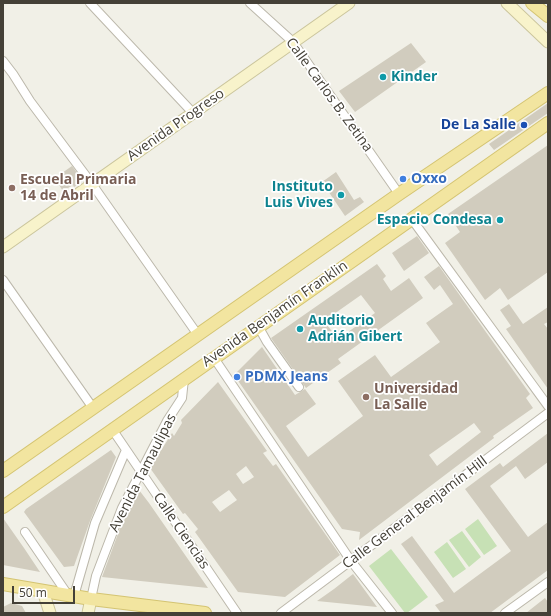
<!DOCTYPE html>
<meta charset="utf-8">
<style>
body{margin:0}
#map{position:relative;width:551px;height:616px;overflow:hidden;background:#f1f0e7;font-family:"Open Sans",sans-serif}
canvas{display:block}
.frame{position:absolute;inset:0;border:4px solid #444037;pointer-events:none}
.scale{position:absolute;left:12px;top:586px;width:63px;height:18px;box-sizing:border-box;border:2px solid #444037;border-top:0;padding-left:5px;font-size:12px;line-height:14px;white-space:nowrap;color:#444037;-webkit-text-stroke:3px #fff;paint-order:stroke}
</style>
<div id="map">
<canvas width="551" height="616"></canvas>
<div class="frame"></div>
<div class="scale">50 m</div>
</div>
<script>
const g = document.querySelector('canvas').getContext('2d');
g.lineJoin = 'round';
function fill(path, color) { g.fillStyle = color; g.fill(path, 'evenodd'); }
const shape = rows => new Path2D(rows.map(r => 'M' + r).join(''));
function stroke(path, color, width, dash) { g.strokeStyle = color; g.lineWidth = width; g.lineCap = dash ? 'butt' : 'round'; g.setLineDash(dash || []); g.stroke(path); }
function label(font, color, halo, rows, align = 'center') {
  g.font = font + ' "Open Sans",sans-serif'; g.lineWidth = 3.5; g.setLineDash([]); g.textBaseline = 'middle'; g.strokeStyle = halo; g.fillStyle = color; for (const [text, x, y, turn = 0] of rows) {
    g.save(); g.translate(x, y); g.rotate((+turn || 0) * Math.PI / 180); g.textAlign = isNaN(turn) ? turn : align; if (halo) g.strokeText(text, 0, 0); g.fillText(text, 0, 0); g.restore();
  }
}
const green = shape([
 [478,519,497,546,484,555,465,529],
 [462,531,481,557,469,567,449,540],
 [447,542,466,569,453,578,434,552],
 [391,549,428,597,407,613,405,613,369,566]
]);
const building = shape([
 [411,43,426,62,355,112,339,91],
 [548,103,548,113,494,150,489,144],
 [548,145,548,272,508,300,500,288,485,300,445,243,460,232,448,214],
 [72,166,83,181,74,187,73,185,63,191,57,182,65,177,62,173],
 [336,172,354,200,360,197,364,202,345,216,322,182],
 [417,236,429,253,404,271,392,253],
 [377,264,386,276,383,279,391,291,409,278,423,298,338,359,341,363,306,388,271,338],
 [361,295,375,313,338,339,324,321],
 [439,266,530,394,526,398,533,408,493,436,494,438,359,540,360,532,342,529,234,375,262,347,295,395,305,389,316,404,286,426,308,457,363,416,338,381,375,355,391,377,440,342,426,323,453,304,440,285,434,290,424,277],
 [474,423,481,432,437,466,429,455],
 [509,304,523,324,548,307,548,322,544,324,548,329,548,389,506,329,511,326,500,310],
 [218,382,267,451,263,453,273,466,276,464,283,474,340,555,285,597,238,592,195,532,198,529,185,513,183,514,150,468,172,433,174,436,182,423,181,420],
 [246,466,254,477,243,484,236,474],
 [229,490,237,500,220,512,212,502],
 [548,433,548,462,525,479,516,466,490,486,528,537,548,522,548,570,490,613,441,613,435,605,444,601,401,544,412,536,454,593,511,551,465,489,500,463,503,467],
 [111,450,116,457,90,521,74,566,64,567,24,512,26,509],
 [139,490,149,503,208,588,102,577,119,531],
 [3,518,24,548,40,572,3,565],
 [353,574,377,607,317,601,334,589],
 [545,598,548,602,548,613,526,613],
 [11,603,22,606,26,613,3,613,3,607]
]);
const street = shape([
 [90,3,193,113],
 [250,3,293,42,399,194],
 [3,61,13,74,30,101,92,184,198,335],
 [411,218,548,406],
 [3,280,93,408],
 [258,326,267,342,299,387],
 [214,358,351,561,392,613],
 [112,429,237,613],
 [25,532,68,595],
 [74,596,95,523,126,450],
 [91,599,96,576,122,508,167,421,182,398,184,379],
 [281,613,548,413],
 [505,613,548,582]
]);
const secondary = shape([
 [507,3,548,42],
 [3,247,349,3],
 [43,591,50,613],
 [88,613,91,599]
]);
const primary = shape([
 [532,3,548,16],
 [3,471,399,194,548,93],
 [3,507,548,123],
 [3,584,91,599,205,613]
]);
const markers = [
 [383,77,4,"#0f9aa8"],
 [524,125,4,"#1a4fb4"],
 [403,179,4,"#3f7fe0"],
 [12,188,4,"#8d6e63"],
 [341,195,4,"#0f9aa8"],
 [500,220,4,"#0f9aa8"],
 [300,329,4,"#0f9aa8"],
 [237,377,4,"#3f7fe0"],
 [366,397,4,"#8d6e63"]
];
const cultureNames = [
 ["Kinder",391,77],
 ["Instituto",333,187,"right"],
 ["Luis Vives",333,203,"right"],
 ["Espacio Condesa",492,220,"right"],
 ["Auditorio",308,321],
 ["Adrián Gibert",308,337]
];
const streetNames = [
 ["Calle Carlos B. Zetina",329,95,54],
 ["Avenida Progreso",176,125,-35],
 ["Avenida Benjamín Franklin",275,314,-35],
 ["Avenida Tamaulipas",143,473,-63],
 ["Calle General Benjamín Hill",415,513,-37],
 ["Calle Ciencias",181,531,56]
];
const transitNames = [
 ["De La Salle",516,125]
];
const shopNames = [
 ["Oxxo",411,179],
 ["PDMX Jeans",245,377]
];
const educationNames = [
 ["Escuela Primaria",20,180],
 ["14 de Abril",20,196],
 ["Universidad",374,389],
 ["La Salle",374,405]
];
fill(green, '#c7e1b5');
fill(building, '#d1ccbe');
stroke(street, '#bcb8ab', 10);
stroke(secondary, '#cbc59c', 13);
stroke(primary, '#d4c472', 14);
stroke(street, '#fff', 8);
stroke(secondary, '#f8f3cb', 11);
stroke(primary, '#f2e5a0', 12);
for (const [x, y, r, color] of markers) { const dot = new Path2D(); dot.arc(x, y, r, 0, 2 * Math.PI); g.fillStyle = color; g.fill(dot); stroke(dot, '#fff', 1.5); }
label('bold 14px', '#0d838f', '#fff', cultureNames, 'left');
label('14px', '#444037', '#fff', streetNames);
label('bold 14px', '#164399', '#fff', transitNames, 'right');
label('bold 14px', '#366cbe', '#fff', shopNames, 'left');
label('bold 14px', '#785e54', '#fff', educationNames, 'left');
</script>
